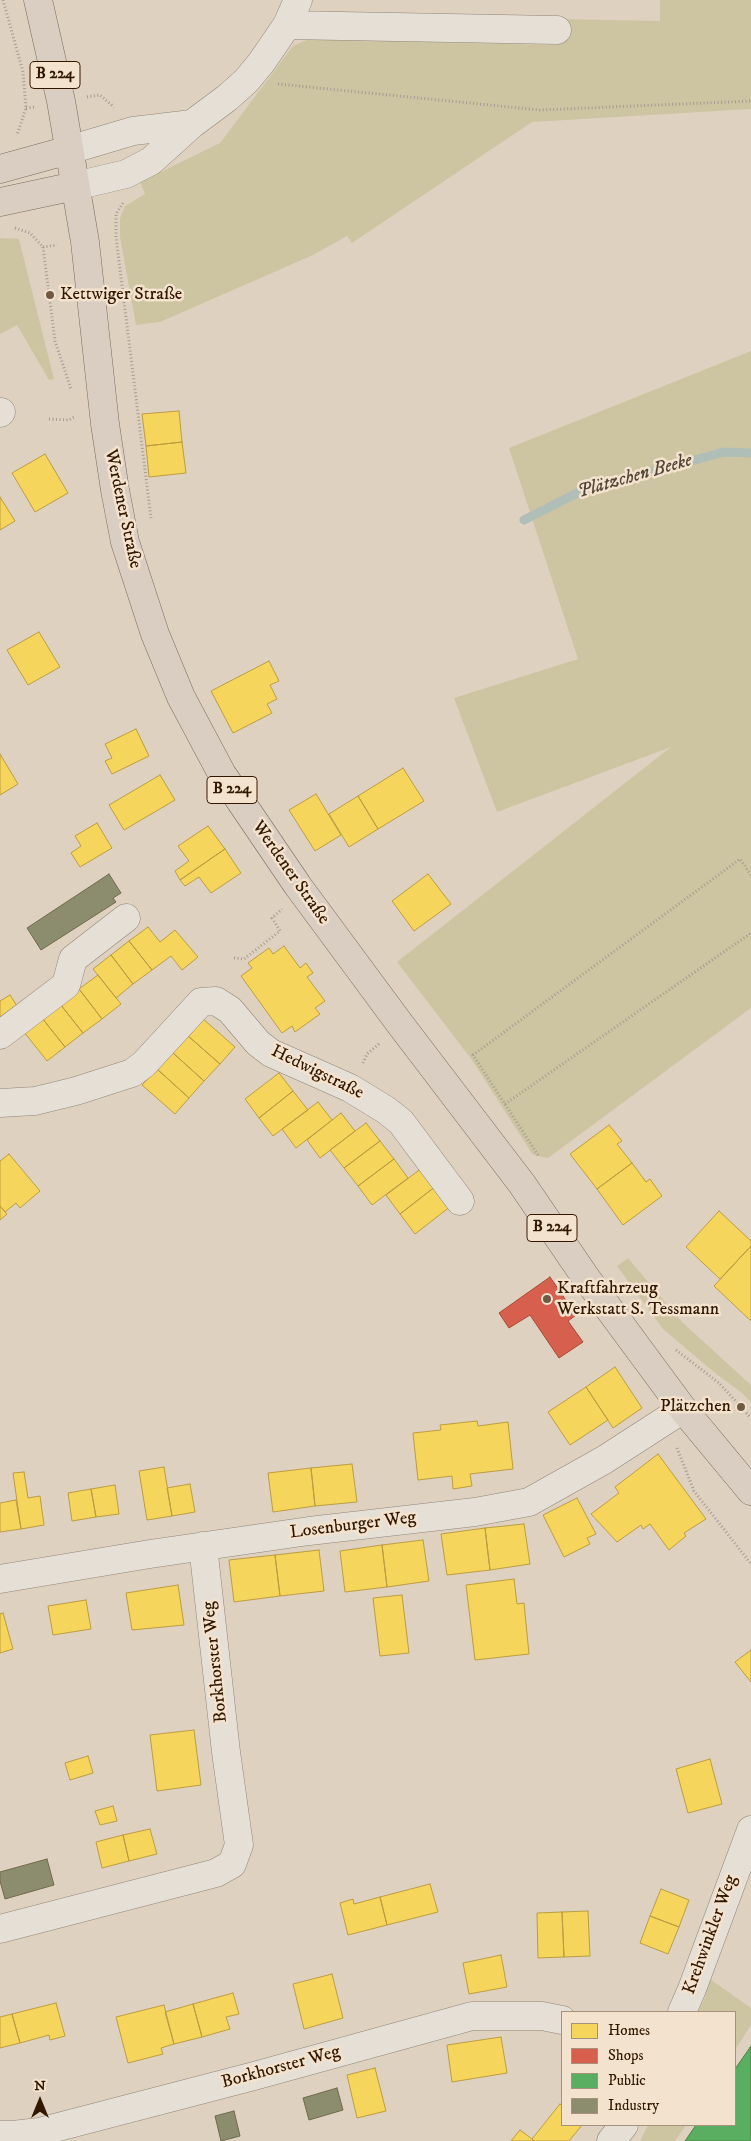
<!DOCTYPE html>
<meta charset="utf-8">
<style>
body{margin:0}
#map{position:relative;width:751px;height:2141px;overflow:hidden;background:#dfd1bf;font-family:"IM FELL DW Pica",serif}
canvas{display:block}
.legend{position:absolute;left:561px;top:2011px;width:175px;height:115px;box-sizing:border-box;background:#f3e2cd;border:1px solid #a6917b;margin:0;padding:6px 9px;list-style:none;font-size:15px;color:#321800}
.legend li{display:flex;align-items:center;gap:10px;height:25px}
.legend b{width:25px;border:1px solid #a6917b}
.north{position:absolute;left:15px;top:2076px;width:50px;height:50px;-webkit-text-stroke:4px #f3e2cd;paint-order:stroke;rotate:0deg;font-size:14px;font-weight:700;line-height:20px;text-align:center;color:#321800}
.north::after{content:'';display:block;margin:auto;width:18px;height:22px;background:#321800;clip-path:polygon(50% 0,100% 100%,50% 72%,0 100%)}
</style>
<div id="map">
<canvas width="751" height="2141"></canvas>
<ul class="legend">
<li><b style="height:14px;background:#f6d55c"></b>Homes</li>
<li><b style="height:14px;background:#d6604d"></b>Shops</li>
<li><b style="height:14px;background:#5aae61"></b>Public</li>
<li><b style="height:14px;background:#8c8c6e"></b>Industry</li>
</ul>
<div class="north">N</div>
</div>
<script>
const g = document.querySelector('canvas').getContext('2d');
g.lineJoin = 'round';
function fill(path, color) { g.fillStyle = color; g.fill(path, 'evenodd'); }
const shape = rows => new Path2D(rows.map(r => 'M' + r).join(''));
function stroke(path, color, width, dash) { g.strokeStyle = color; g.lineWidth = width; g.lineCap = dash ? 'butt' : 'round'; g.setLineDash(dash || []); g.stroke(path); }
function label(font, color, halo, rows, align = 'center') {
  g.font = font + ' "IM FELL DW Pica",serif'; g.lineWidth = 5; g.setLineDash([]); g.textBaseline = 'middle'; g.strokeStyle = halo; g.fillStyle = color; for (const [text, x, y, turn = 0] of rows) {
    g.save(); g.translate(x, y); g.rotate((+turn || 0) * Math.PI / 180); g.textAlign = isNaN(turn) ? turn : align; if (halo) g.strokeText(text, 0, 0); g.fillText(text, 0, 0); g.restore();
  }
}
const green = shape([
 [660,0,751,0,751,109,532,122,352,243,347,236,313,255,160,322,136,325,120,237,120,218,125,206,145,194,140,182,220,143,293,46,309,39,556,45,556,19,660,21],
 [0,238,19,239,54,379,49,380,17,325,0,334],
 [751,351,751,1008,548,1158,533,1155,472,1060,397,962,671,747,497,812,454,698,578,659,509,448],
 [628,1258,682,1322,751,1385,751,1402,742,1393,715,1373,663,1329,617,1266],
 [707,1977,751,2008,751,2025,735,2050,735,2012,698,2012,706,1995],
 [648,2125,686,2125,675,2141,640,2141]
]);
const homes = shape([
 [179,411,182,442,146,446,142,414,179,411],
 [182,442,186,473,149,477,146,446,182,442],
 [45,454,68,493,35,512,12,473,45,454],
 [0,497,15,521,0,530,0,497],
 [39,632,60,667,28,685,7,650,39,632],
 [269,661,279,681,270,685,277,699,267,704,272,713,233,733,211,691,269,661],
 [136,729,149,756,112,774,105,761,112,758,105,744,136,729],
 [0,754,18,784,0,795,0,754],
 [403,768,424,801,378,829,358,796,403,768],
 [160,775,175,800,124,830,109,805,160,775],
 [316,794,341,835,315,851,289,810,316,794],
 [358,796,378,829,349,847,329,814,358,796],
 [97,823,112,848,80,867,71,853,81,846,75,836,97,823],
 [208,826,225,849,180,880,175,871,189,861,178,846,208,826],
 [225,849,241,873,211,893,199,877,185,886,180,880,225,849],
 [428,874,451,904,414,931,392,901,428,874],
 [148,927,160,942,175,930,198,957,182,970,171,956,152,970,129,941,148,927],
 [129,941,152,970,133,984,111,955,129,941],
 [284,946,300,968,306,963,313,973,307,977,325,1001,315,1008,320,1014,295,1032,292,1026,282,1033,241,976,252,968,248,963,269,948,273,954,284,946],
 [111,955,133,984,116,998,93,969,111,955],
 [98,975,121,1004,102,1019,79,989,98,975],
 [79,989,102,1019,83,1033,60,1004,79,989],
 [10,995,19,1009,0,1020,0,1001,10,995],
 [60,1004,83,1033,65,1047,42,1018,60,1004],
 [42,1018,65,1047,47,1061,24,1032,42,1018],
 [202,1018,235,1047,220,1064,187,1035,202,1018],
 [187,1035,220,1064,204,1081,172,1052,187,1035],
 [172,1052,204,1081,189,1098,157,1069,172,1052],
 [157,1069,189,1098,175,1114,142,1085,157,1069],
 [279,1073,293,1091,259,1118,245,1099,279,1073],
 [293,1091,308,1110,273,1136,259,1118,293,1091],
 [318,1102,332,1120,296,1148,282,1129,318,1102],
 [341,1113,355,1131,320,1158,307,1140,341,1113],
 [366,1123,380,1141,344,1168,330,1150,366,1123],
 [609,1125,622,1141,617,1144,632,1163,597,1189,570,1154,609,1125],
 [380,1141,394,1159,358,1186,344,1168,380,1141],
 [9,1154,40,1191,20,1208,16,1203,5,1212,0,1206,0,1161,9,1154],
 [394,1159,408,1178,372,1205,358,1186,394,1159],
 [632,1163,646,1182,650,1179,662,1196,623,1225,597,1189,632,1163],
 [422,1168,436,1186,400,1214,386,1195,422,1168],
 [436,1186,451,1206,415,1234,400,1214,436,1186],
 [0,1206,7,1214,0,1220,0,1206],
 [719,1211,751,1241,751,1246,720,1279,686,1247,719,1211],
 [751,1246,751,1321,714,1286,751,1246],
 [615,1367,642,1408,613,1428,586,1387,615,1367],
 [586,1387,608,1420,570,1445,548,1412,586,1387],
 [477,1421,478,1426,508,1422,513,1469,470,1474,472,1486,453,1489,452,1476,418,1480,413,1433,441,1430,440,1425,477,1421],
 [658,1454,706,1519,684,1533,686,1536,669,1550,650,1524,643,1529,641,1525,617,1542,591,1514,619,1493,615,1487,658,1454],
 [352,1464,357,1502,315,1506,311,1468,352,1464],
 [164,1467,172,1516,147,1520,139,1471,164,1467],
 [311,1468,315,1506,273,1512,268,1473,311,1468],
 [24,1472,28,1498,40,1496,44,1525,21,1529,13,1473,24,1472],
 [190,1484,195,1512,172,1516,167,1488,190,1484],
 [115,1485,119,1514,96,1517,91,1489,115,1485],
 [91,1489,96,1517,72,1521,68,1493,91,1489],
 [577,1498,596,1534,587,1538,590,1544,564,1557,543,1515,577,1498],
 [16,1500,21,1529,0,1532,0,1503,16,1500],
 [524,1524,530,1564,490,1570,485,1528,524,1524],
 [485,1528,490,1570,447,1575,441,1534,485,1528],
 [423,1540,429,1581,387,1587,382,1545,423,1540],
 [382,1545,387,1587,345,1592,340,1551,382,1545],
 [319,1550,324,1591,280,1596,275,1555,319,1550],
 [275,1555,280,1596,234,1602,229,1560,275,1555],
 [514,1579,517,1604,524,1603,529,1654,475,1660,466,1585,514,1579],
 [178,1585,184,1625,132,1630,126,1593,178,1585],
 [402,1595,409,1653,380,1656,373,1598,402,1595],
 [86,1600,91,1629,53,1635,48,1606,86,1600],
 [3,1613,13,1649,0,1653,0,1614,3,1613],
 [751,1650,751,1682,735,1662,751,1650],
 [194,1730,201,1785,157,1791,150,1735,194,1730],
 [88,1756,93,1773,70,1780,65,1763,88,1756],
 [710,1759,722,1804,688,1813,676,1769,710,1759],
 [113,1806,117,1821,100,1825,95,1811,113,1806],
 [150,1829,157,1854,129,1861,123,1835,150,1829],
 [123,1835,129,1861,102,1868,96,1842,123,1835],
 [430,1884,438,1912,387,1925,380,1897,430,1884],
 [661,1889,689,1900,679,1927,650,1916,661,1889],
 [380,1897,387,1925,348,1935,340,1903,353,1899,354,1904,380,1897],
 [588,1911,590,1956,564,1957,562,1912,588,1911],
 [562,1912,564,1957,538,1958,537,1913,562,1912],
 [650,1916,679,1927,668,1954,640,1943,650,1916],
 [501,1955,507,1987,469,1994,463,1963,501,1955],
 [332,1974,343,2018,304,2029,293,1984,332,1974],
 [233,1993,239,2014,226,2017,230,2029,202,2037,193,2004,233,1993],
 [56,2003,65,2036,50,2040,49,2035,20,2043,12,2014,56,2003],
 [193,2004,202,2037,174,2044,165,2012,193,2004],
 [164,2005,174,2044,161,2048,163,2054,128,2063,116,2017,164,2005],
 [12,2014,20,2043,0,2048,0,2017,12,2014],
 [501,2037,507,2073,452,2082,447,2045,501,2037],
 [375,2068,386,2111,357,2118,347,2075,375,2068],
 [560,2104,562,2106,562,2125,582,2125,569,2141,534,2141,532,2139,560,2104],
 [520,2130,532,2139,534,2141,511,2141,520,2130]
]);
const shops = shape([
 [550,1277,576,1315,568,1321,583,1342,559,1358,530,1315,509,1328,499,1313,550,1277]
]);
const public = shape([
 [751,2046,751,2141,685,2141,696,2125,735,2125,735,2069,751,2046]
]);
const industry = shape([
 [109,874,121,893,113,898,116,902,41,950,27,928,109,874],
 [47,1859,54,1885,5,1899,0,1881,0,1872,47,1859],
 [337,2088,343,2110,309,2120,303,2098,337,2088],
 [234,2111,240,2136,221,2141,215,2116,234,2111]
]);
const stream = shape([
 [524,520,581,491,724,452,751,453]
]);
const path = shape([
 [3,0,23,72,26,108,17,135],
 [278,84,540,110,751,101],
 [87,97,100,95,114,107],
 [26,108,34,107],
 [123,203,116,214,116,237,151,518],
 [15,228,30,233,43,247],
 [43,247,55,341,71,389],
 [43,247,57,245],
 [49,419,69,420,76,416],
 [234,958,244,959,280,931,272,918,282,909],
 [363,1063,367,1054,380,1043],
 [505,1104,751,933],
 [538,1155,473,1055,740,859,751,875],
 [676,1350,719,1383,751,1418],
 [677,1448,694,1491,751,1564]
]);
const minor = shape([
 [287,25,557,30],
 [69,150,133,131,192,124],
 [75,186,126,174,151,161,192,124,227,98,246,81,261,63,287,25,298,0],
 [0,413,1,412],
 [0,1035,66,985,73,959,126,918],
 [0,1103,35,1101,76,1091,132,1073,144,1064,201,1002,216,1001,230,1010,258,1043,271,1053,350,1088,386,1110,401,1122,460,1201],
 [0,1579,150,1554,309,1531,475,1512,529,1502,604,1460,683,1409],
 [0,1929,216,1873,232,1864,239,1845,226,1752,203,1546],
 [682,2012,692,1989,751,1830],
 [0,2135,13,2135,39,2132,254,2076,472,2016,542,2016,562,2020],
 [611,2141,624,2125]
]);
const major = shape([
 [38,0,61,101,85,242,105,424,115,490,125,542,155,634,181,697,222,774,298,886,400,1024,522,1184,584,1275,683,1409,751,1491],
 [0,169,69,150],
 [0,202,75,186]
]);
const markers = [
 [50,295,5,"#6f5943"],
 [547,1299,5,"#6f5943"],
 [741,1407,5,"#6f5943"]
];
const shields = [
 [55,75,50],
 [232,790,50],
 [552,1228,50]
];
const shieldNames = [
 ["B 224",55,75],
 ["B 224",232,790],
 ["B 224",552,1228]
];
const poiNames = [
 ["Kettwiger Straße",60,295],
 ["Kraftfahrzeug",557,1289],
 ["Werkstatt S. Tessmann",557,1310],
 ["Plätzchen",731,1407,"right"]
];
const streetNames = [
 ["Werdener Straße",122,509,78],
 ["Werdener Straße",290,873,55],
 ["Hedwigstraße",317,1073,26],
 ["Losenburger Weg",353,1526,-7],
 ["Borkhorster Weg",216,1662,-96],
 ["Krehwinkler Weg",711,1935,-70],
 ["Borkhorster Weg",281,2068,-15]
];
const waterNames = [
 ["Plätzchen Beeke",635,477,-16]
];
fill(green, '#cdc5a1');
fill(homes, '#f6d55c');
stroke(homes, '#bb9c40', 1);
fill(shops, '#d6604d');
stroke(shops, '#a54a36', 1);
fill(public, '#5aae61');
stroke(public, '#4e8144', 1);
fill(industry, '#8c8c6e');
stroke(industry, '#71694d', 1);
stroke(stream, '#afbeb7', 9);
stroke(minor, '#908578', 29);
stroke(major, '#776c5f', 29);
stroke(path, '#a39b91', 3, [1, 2.5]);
stroke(minor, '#e6dfd5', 28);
stroke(major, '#d9cec1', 28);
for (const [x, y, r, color] of markers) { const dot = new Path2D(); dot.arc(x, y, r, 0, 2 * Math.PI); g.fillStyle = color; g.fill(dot); stroke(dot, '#f3e2cd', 2); }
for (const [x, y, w] of shields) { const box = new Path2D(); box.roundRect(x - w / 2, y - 13.5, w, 27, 4); g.fillStyle = '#f3e2cd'; g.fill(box); stroke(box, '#321800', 1); }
label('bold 16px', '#321800', null, shieldNames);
label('18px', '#321800', '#f3e2cd', poiNames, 'left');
label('18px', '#321800', '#f3e2cd', streetNames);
label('italic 19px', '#524736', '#f3e2cd', waterNames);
</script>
